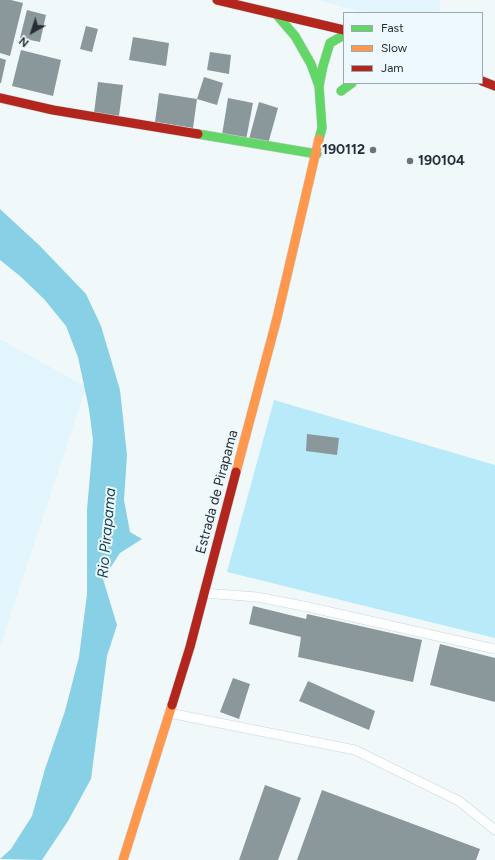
<!DOCTYPE html>
<style>
body{margin:0}
#map{position:relative;width:495px;height:860px;overflow:hidden;background:#f1f8fa;font-family:Figtree,sans-serif}
canvas{display:block}
.legend{position:absolute;left:343px;top:12px;width:140px;height:72px;box-sizing:border-box;background:#edf9fe;border:1px solid #9da8ac;margin:0;padding:5px 7px;list-style:none;font-size:12px;color:#262e31}
.legend li{display:flex;align-items:center;gap:8px;height:20px}
.legend b{width:20px;border:1px solid #9da8ac}
.north{position:absolute;left:12px;top:12px;width:40px;height:40px;-webkit-text-stroke:3px #edf9fe;paint-order:stroke;rotate:219deg;font-size:11px;font-weight:700;line-height:16px;text-align:center;color:#262e31}
.north::after{content:'';display:block;margin:auto;width:14px;height:18px;background:#262e31;clip-path:polygon(50% 0,100% 100%,50% 72%,0 100%)}
</style>
<div id="map">
<canvas width="495" height="860"></canvas>
<ul class="legend">
<li><b style="height:5px;background:#63d668"></b>Fast</li>
<li><b style="height:5px;background:#ff974d"></b>Slow</li>
<li><b style="height:5px;background:#b3261e"></b>Jam</li>
</ul>
<div class="north">N</div>
</div>
<script>
const g = document.querySelector('canvas').getContext('2d');
g.lineJoin = 'round';
function fill(path, color) { g.fillStyle = color; g.fill(path, 'evenodd'); }
const shape = rows => new Path2D(rows.map(r => 'M' + r).join(''));
function stroke(path, color, width, dash) { g.strokeStyle = color; g.lineWidth = width; g.lineCap = dash ? 'butt' : 'round'; g.setLineDash(dash || []); g.stroke(path); }
function label(font, color, halo, rows, align = 'center') {
  g.font = font + ' Figtree,sans-serif'; g.lineWidth = 4; g.setLineDash([]); g.textBaseline = 'middle'; g.strokeStyle = halo; g.fillStyle = color; for (const [text, x, y, turn = 0] of rows) {
    g.save(); g.translate(x, y); g.rotate((+turn || 0) * Math.PI / 180); g.textAlign = isNaN(turn) ? turn : align; if (halo) g.strokeText(text, 0, 0); g.fillText(text, 0, 0); g.restore();
  }
}
const built = shape([
 [318,0,440,0,440,13,365,13],
 [0,339,86,387,0,647]
]);
const green = shape([
 [274,400,495,465,495,638,227,572]
]);
const water = shape([
 [0,209,40,246,86,294,101,326,120,390,127,455,124,500,130,532,142,539,120,553,103,579,117,625,107,656,91,779,68,821,42,860,0,859,11,849,32,816,45,769,65,711,79,657,87,594,87,510,93,440,89,409,78,357,66,326,44,299,20,276,0,260]
]);
const building = shape([
 [0,0,11,0,23,3,10,56,0,53],
 [27,10,46,15,40,42,20,38],
 [86,26,98,29,92,52,80,49],
 [133,37,169,43,166,66,129,60],
 [21,50,61,60,53,96,12,86],
 [210,52,231,55,229,74,207,70],
 [0,58,6,60,1,83,0,83],
 [204,77,223,83,217,105,197,99],
 [98,82,123,85,119,116,94,113],
 [159,93,197,99,193,128,155,122],
 [228,98,253,103,246,140,222,135],
 [259,102,278,108,268,144,249,139],
 [307,434,339,438,337,455,306,451],
 [253,606,306,619,307,614,422,640,413,682,298,657,301,637,249,624],
 [440,644,495,658,495,702,430,685],
 [233,678,250,684,239,719,220,712],
 [308,681,375,711,369,730,299,701],
 [265,785,301,798,278,860,239,860],
 [322,790,480,849,476,860,297,860]
]);
const lane = shape([
 [204,593,257,597,308,607,495,649],
 [169,713,355,750,459,801,495,830]
]);
const fast = shape([
 [276,14,295,36,311,64,319,86],
 [341,91,352,83],
 [198,134,317,154],
 [319,139,322,128,319,86,323,66,330,43,344,35]
]);
const slow = shape([
 [236,472,277,318,319,139],
 [123,860,172,705]
]);
const jam = shape([
 [217,0,344,30],
 [482,81,495,86],
 [0,98,53,110,198,134],
 [172,705,190,647,236,472]
]);
const markers = [
 [373,150,4,"#6d7577"],
 [410,161,4,"#6d7577"]
];
const poiNames = [
 ["190112",365,150],
 ["190104",418,161,"left"]
];
const streetNames = [
 ["Estrada de Pirapama",217,492,-75]
];
const waterNames = [
 ["Rio Pirapama",107,533,-85]
];
fill(built, '#e2f5fc');
fill(green, '#b9eafa');
fill(water, '#88d0e6');
fill(building, '#8a979b');
stroke(lane, '#cdd4d6', 10);
stroke(fast, '#cdd4d6', 10);
stroke(slow, '#cdd4d6', 10);
stroke(jam, '#cdd4d6', 10);
stroke(lane, '#fdfefe', 9);
stroke(fast, '#63d668', 9);
stroke(slow, '#ff974d', 9);
stroke(jam, '#b3261e', 9);
for (const [x, y, r, color] of markers) { const dot = new Path2D(); dot.arc(x, y, r, 0, 2 * Math.PI); g.fillStyle = color; g.fill(dot); stroke(dot, '#edf9fe', 1.5); }
label('bold 14px', '#262e31', '#edf9fe', poiNames, 'right');
label('14px', '#262e31', '#edf9fe', streetNames);
label('italic 15px', '#113e4c', '#edf9fe', waterNames);
</script>
